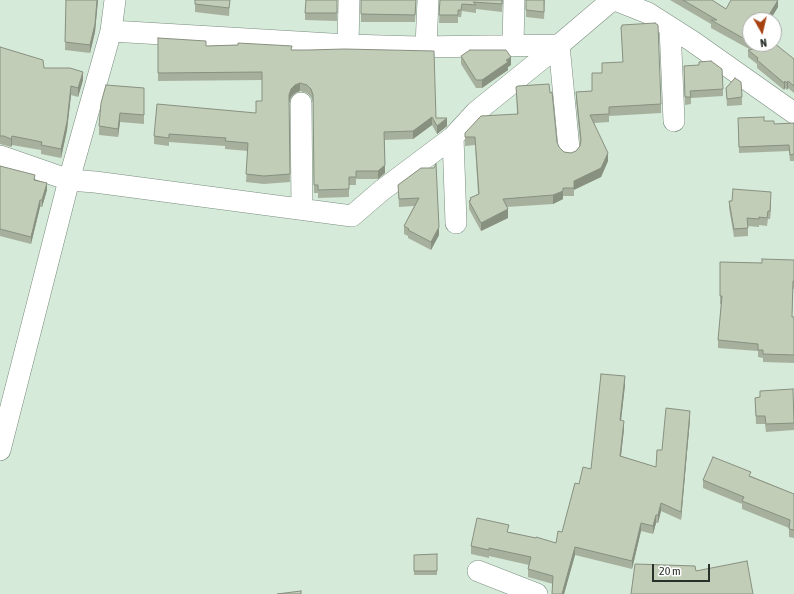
<!DOCTYPE html>
<style>
body{margin:0}
#map{position:relative;width:794px;height:594px;overflow:hidden;background:#d5ead9;font-family:"Asap Condensed",sans-serif}
canvas{display:block}
.north{position:absolute;left:742px;top:12px;width:40px;height:40px;box-sizing:border-box;background:#fff;border:1px solid #a9aca9;border-radius:50%;rotate:172deg;font-size:11px;font-weight:700;line-height:16px;text-align:center;color:#283029}
.north::after{content:'';display:block;margin:auto;width:14px;height:18px;background:#a64111;clip-path:polygon(50% 0,100% 100%,50% 72%,0 100%)}
.scale{position:absolute;left:652px;top:564px;width:58px;height:18px;box-sizing:border-box;border:2px solid #283029;border-top:0;padding-left:5px;font-size:12px;line-height:14px;white-space:nowrap;color:#283029;-webkit-text-stroke:3px #fff;paint-order:stroke}
</style>
<div id="map">
<canvas width="794" height="594"></canvas>
<div class="north">N</div>
<div class="scale">20 m</div>
</div>
<script>
const g = document.querySelector('canvas').getContext('2d');
g.lineJoin = 'round';
const shape = rows => new Path2D(rows.map(r => 'M' + r).join(''));
function stroke(path, color, width, dash) { g.strokeStyle = color; g.lineWidth = width; g.lineCap = dash ? 'butt' : 'round'; g.setLineDash(dash || []); g.stroke(path); }
function fill(path, color) { g.fillStyle = color; g.fill(path, 'evenodd'); }
const minor = shape([
 [615,0,648,13,692,41,794,113],
 [670,27,674,121],
 [111,31,348,45,418,47,559,45],
 [348,45,349,0],
 [559,45,569,149],
 [513,46,514,0],
 [426,47,428,0],
 [301,103,302,209],
 [453,137,456,223],
 [0,156,69,180,95,182,352,216,381,191,453,137,476,112,559,45,612,0],
 [0,450,69,180,111,31,115,0],
 [478,571,537,594]
]);
const wall = shape([
 [66,0,98,0,95,32,90,53,65,50],
 [195,0,230,0,229,16,195,12],
 [337,0,337,21,305,20,305,13],
 [361,0,416,0,415,22,361,22],
 [440,0,503,0,502,12,476,9,476,13,462,11,461,17,458,17,458,23,439,23],
 [526,0,545,0,544,19,526,17],
 [670,0,712,0,726,9,778,7,770,20,750,20,750,44,774,44,794,59,794,93,788,88,787,90,785,88,784,90,757,68,757,64,748,57,748,50,751,50,711,28,711,24],
 [621,27,661,104,661,113,609,116,609,122,594,123,608,161,601,177,574,189,574,196,563,196,563,199,553,204,507,207,508,218,481,231,469,209,469,201,470,201,470,198,478,194,475,145,465,146,465,133,517,114,516,87,550,93,557,142,559,147,564,152,571,153,576,151,580,146,580,142,576,100,576,92,592,91,602,73,623,62],
 [158,38,206,46,238,45,292,50,436,118,447,126,437,134,432,125,413,139,385,140,385,173,378,179,356,179,356,185,349,185,349,197,318,198,318,193,314,193,313,102,311,97,307,93,300,91,295,93,291,97,289,103,290,182,264,184,246,182,248,151,225,149,225,146,169,142,169,146,154,144,154,136,256,113,262,101,262,80,158,81],
 [0,47,44,68,83,80,78,97,71,95,67,130,61,158,41,154,41,150,12,145,11,147,4,145,0,144],
 [461,56,511,65,508,67,508,70,482,88,476,88,461,64],
 [684,66,723,89,723,96,691,98,691,104,685,105],
 [144,88,144,124,120,122,118,137,99,135,99,126],
 [726,88,742,97,742,105,727,106],
 [764,121,774,124,794,123,794,161,790,161,789,151,739,153,738,124],
 [0,166,35,180,47,190,42,207,40,207,31,244,0,236],
 [421,168,439,235,431,250,408,238,408,236,404,234,404,226,414,206,399,207,398,185],
 [771,200,770,219,768,219,767,226,759,225,759,227,748,226,748,236,734,237,729,208,729,201],
 [794,260,794,289,793,289,792,317,794,317,794,363,763,362,763,358,758,357,758,351,718,348,718,340,721,304,720,304,720,262,762,263],
 [625,385,621,421,624,429,621,456,656,467,662,450,690,419,681,520,661,511,658,523,656,523,653,534,641,531,632,569,575,555,564,594,552,594,553,584,528,577,528,569,529,565,489,556,489,558,471,554,471,546,509,532,556,543,562,532,579,484,591,469],
 [760,391,794,404,794,430,766,432,765,424,756,424,755,398,760,397],
 [751,476,794,494,794,538,789,537,789,528,742,509,742,504,703,488,703,480],
 [437,554,437,575,414,575,414,555]
]);
const shadedWall = shape([
 [97,0,98,0,95,32,90,53,90,45],
 [778,0,778,7,770,20,766,20],
 [511,57,511,65,508,67,508,70,482,88,482,80],
 [83,72,83,80,78,97,78,88],
 [785,81,785,88,784,90,784,83],
 [788,81,788,88,787,90,787,83],
 [300,83,300,91,295,93,291,97,289,103,289,95,291,89,295,85],
 [71,86,71,95,67,130,61,158,61,149],
 [120,113,120,122,118,137,118,129],
 [432,117,432,125,413,139,413,131],
 [447,118,447,126,437,134,437,126],
 [12,136,12,145,11,147,11,139],
 [608,153,608,161,601,177,574,190,574,181],
 [385,165,385,173,378,179,378,171],
 [47,183,47,190,42,207,42,200],
 [563,191,563,199,553,204,553,195],
 [771,192,771,200,770,219,770,211],
 [40,200,40,207,31,244,31,237],
 [508,209,508,218,481,231,481,223],
 [439,227,439,235,431,250,431,242],
 [625,376,625,385,620,429,620,420],
 [690,411,690,419,681,520,681,512],
 [624,421,624,429,620,464,620,456],
 [661,503,661,511,658,523,658,515],
 [656,515,656,523,653,534,653,526],
 [641,523,641,531,632,569,632,561],
 [575,547,575,555,564,594,562,594]
]);
const building = shape([
 [66,0,97,0,95,24,90,45,65,42,66,0],
 [195,0,230,0,229,8,195,4,195,0],
 [306,0,337,0,337,13,305,13,306,0],
 [361,0,416,0,415,15,361,14,361,0],
 [440,0,502,0,502,4,473,2,476,5,462,4,461,10,458,10,458,15,439,15,440,0],
 [526,0,544,0,544,12,526,10,526,0],
 [683,0,712,0,726,9,731,0,778,0,766,20,750,20,750,42,711,20,717,20,683,0],
 [655,23,658,25,661,104,609,107,609,114,590,115,608,153,601,168,574,181,574,188,563,188,563,191,553,195,503,199,508,209,481,223,469,201,471,200,470,198,479,194,475,137,465,137,465,133,481,116,518,114,516,87,518,86,549,84,550,93,552,92,557,142,559,147,564,152,571,153,576,151,580,146,581,140,576,92,592,91,592,73,602,73,602,63,623,62,621,27,622,27,622,25,655,23],
 [158,38,206,41,206,46,238,45,238,43,292,46,291,50,309,50,344,49,434,51,436,118,447,118,437,126,432,117,413,131,384,132,385,165,378,171,356,171,356,177,349,177,349,189,318,190,318,185,314,185,313,95,311,89,307,85,300,83,295,85,291,89,289,95,290,174,264,176,246,174,248,143,225,141,226,138,169,134,169,138,154,136,157,104,256,113,256,101,262,101,262,72,158,73,158,38],
 [774,43,794,59,794,86,788,81,787,83,785,81,784,83,757,60,758,58,748,50,761,48,754,44,774,44,774,43],
 [0,47,43,60,44,68,70,68,83,72,78,88,71,86,67,122,61,149,41,145,42,142,12,136,11,139,4,136,0,136,0,47],
 [470,50,506,50,511,57,506,60,508,62,482,80,476,80,461,56,470,50],
 [711,61,722,69,723,89,690,91,691,97,685,97,684,66,699,65,699,62,711,61],
 [735,78,741,82,742,97,727,99,726,88,735,78],
 [106,85,144,88,144,115,120,113,118,129,99,126,101,103,106,85],
 [764,117,764,121,774,121,774,124,794,123,794,154,790,155,789,145,739,147,738,118,764,117],
 [436,164,439,227,431,242,408,230,409,229,404,226,419,198,399,199,398,185,421,168,434,168,436,164],
 [0,166,35,175,34,180,47,183,42,200,40,200,31,237,0,229,0,166],
 [733,189,771,192,770,211,768,211,767,218,759,217,759,219,747,218,748,228,734,229,729,201,732,201,733,189],
 [762,259,794,260,794,281,793,281,792,317,794,317,794,355,763,354,763,350,758,350,758,344,718,340,722,296,720,296,720,262,762,263,762,259],
 [601,374,625,376,620,420,624,421,620,456,656,467,657,450,662,450,666,408,690,411,681,512,661,503,658,515,656,515,653,526,641,523,632,561,575,547,562,594,552,594,553,576,528,569,531,557,489,548,489,550,471,546,477,518,509,525,507,532,536,538,536,537,556,543,558,531,562,532,575,483,579,484,583,467,591,469,601,374],
 [793,389,794,423,766,424,765,416,756,416,755,398,760,397,760,391,793,389],
 [713,457,751,472,749,476,794,494,794,530,789,529,790,520,742,501,744,497,703,480,713,457],
 [437,554,437,571,414,571,414,555,437,554],
 [747,561,753,594,631,594,635,564,695,566,696,571,747,561],
 [301,591,301,594,277,594,301,591]
]);
stroke(minor, '#7a8d7e', 22);
stroke(minor, '#fff', 21);
fill(wall, '#a7b09d');
fill(shadedWall, '#889080');
fill(building, '#c2cdb7');
stroke(building, '#889080', 1);
</script>
